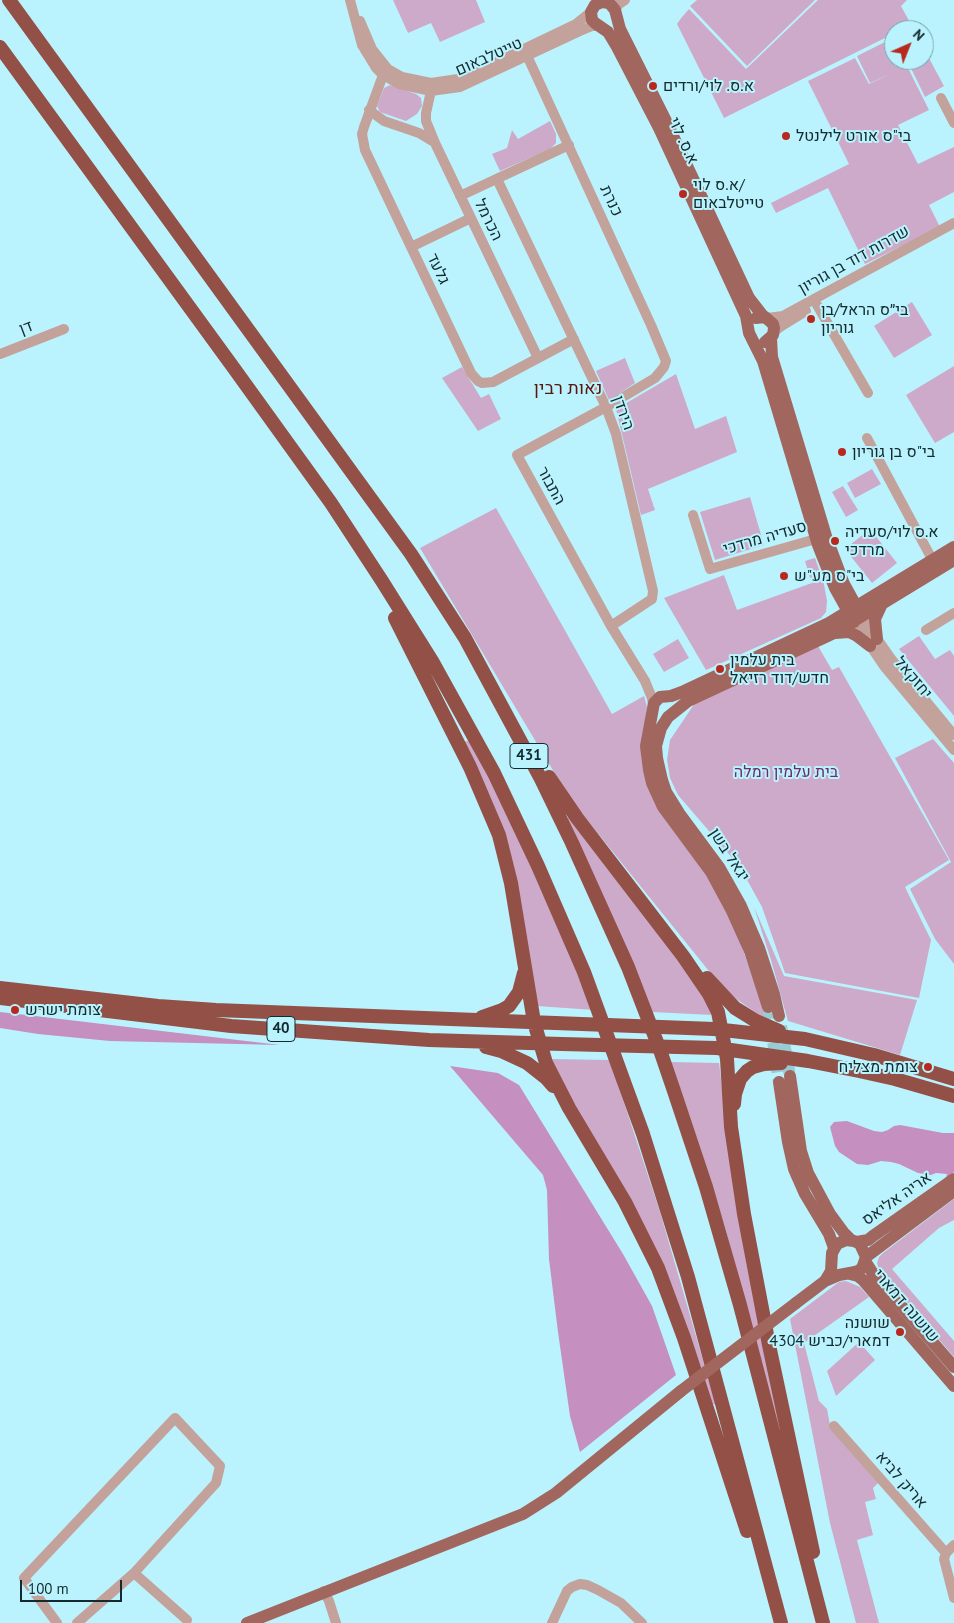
<!DOCTYPE html>
<meta charset="utf-8">
<style>
body{margin:0}
#map{position:relative;width:954px;height:1623px;overflow:hidden;background:#baf3fd;font-family:"PT Sans",sans-serif}
canvas{display:block}
.north{position:absolute;left:884px;top:20px;width:50px;height:50px;box-sizing:border-box;background:#baf3fd;border:1px solid #77a3aa;border-radius:50%;rotate:44deg;font-size:14px;font-weight:700;line-height:20px;text-align:center;color:#132a2e}
.north::after{content:'';display:block;margin:auto;width:18px;height:22px;background:#b7291e;clip-path:polygon(50% 0,100% 100%,50% 72%,0 100%)}
.scale{position:absolute;left:20px;top:1580px;width:102px;height:22px;box-sizing:border-box;border:2px solid #132a2e;border-top:0;padding-left:6px;font-size:15px;line-height:18px;white-space:nowrap;color:#132a2e;-webkit-text-stroke:4px #baf3fd;paint-order:stroke}
</style>
<div id="map">
<canvas width="954" height="1623"></canvas>
<div class="north">N</div>
<div class="scale">100 m</div>
</div>
<script>
const g = document.querySelector('canvas').getContext('2d');
g.lineJoin = 'round';
function fill(path, color) { g.fillStyle = color; g.fill(path, 'evenodd'); }
const shape = rows => new Path2D(rows.map(r => 'M' + r).join(''));
function stroke(path, color, width, dash) { g.strokeStyle = color; g.lineWidth = width; g.lineCap = dash ? 'butt' : 'round'; g.setLineDash(dash || []); g.stroke(path); }
function label(font, color, halo, rows, align = 'center') {
  g.font = font + ' "PT Sans",Heebo,sans-serif'; g.lineWidth = 4; g.setLineDash([]); g.textBaseline = 'middle'; g.strokeStyle = halo; g.fillStyle = color; for (const [text, x, y, turn = 0] of rows) {
    g.save(); g.translate(x, y); g.rotate((+turn || 0) * Math.PI / 180); g.textAlign = isNaN(turn) ? turn : align; if (halo) g.strokeText(text, 0, 0); g.fillText(text, 0, 0); g.restore();
  }
}
const green = shape([
 [393,0,476,0,485,22,440,42,431,23,408,33],
 [697,0,815,0,747,66,690,6],
 [818,0,907,0,901,6,914,30,894,30,894,35,893,34,724,118,677,24,682,17,689,9,746,69],
 [893,38,894,60,904,60,929,110,898,125,918,164,954,147,954,192,929,205,940,227,865,264,828,188,776,213,771,203,849,164,808,81,855,58,869,84,894,72,870,83,857,56],
 [924,49,944,86,925,97,907,60,924,60],
 [390,85,416,94,421,98,422,106,417,114,406,121,380,112,377,106,384,88],
 [550,121,556,134,556,143,550,149,500,171,492,154,507,148,512,130,518,139],
 [912,302,932,335,894,358,874,326],
 [625,358,635,383,609,400,596,371],
 [954,366,954,432,935,443,906,395],
 [462,367,481,398,489,394,501,419,478,431,442,378],
 [676,374,695,429,726,416,737,452,648,489,655,510,641,515,616,409],
 [872,469,881,484,855,498,847,483],
 [843,486,858,510,846,517,832,492],
 [750,497,764,545,715,560,700,512],
 [496,508,612,714,644,696,647,707,644,744,697,856,732,919,763,1007,765,1019,738,1000,721,986,575,805,554,772,420,548],
 [870,529,897,563,872,583,845,549],
 [815,558,821,575,810,578,805,561],
 [724,575,737,610,823,579,827,601,826,612,821,618,706,670,664,598],
 [919,636,935,659,950,650,954,656,954,716,899,649],
 [678,639,689,658,664,672,653,654],
 [818,646,832,670,839,667,949,860,905,887,931,940,919,998,785,973,762,907,740,867,678,795,670,778,667,760,670,740,695,703],
 [933,739,954,763,954,964,935,939,910,889,951,862,895,758],
 [471,740,516,832,594,1010,537,1006,511,857,463,742],
 [570,814,700,989,712,1015,652,1012,566,821],
 [754,907,784,976,917,1000,900,1055,788,1021,771,960],
 [551,1059,610,1060,660,1212,716,1405,711,1403,687,1332],
 [671,1062,719,1063,735,1193,746,1261,782,1426,776,1426,726,1231],
 [954,1199,954,1220,939,1228,892,1269,954,1341,954,1357,879,1269,877,1263,879,1257,883,1253],
 [846,1281,860,1287,869,1297,804,1343,819,1401,827,1409,830,1425,878,1483,873,1488,876,1499,865,1502,873,1535,857,1540,879,1623,856,1623,830,1523,790,1319,839,1282],
 [859,1342,875,1360,836,1396,827,1371]
]);
const forest = shape([
 [0,1012,35,1016,280,1045,110,1041,38,1034,0,1028],
 [450,1066,498,1073,519,1085,623,1254,652,1306,676,1375,580,1452,570,1416,558,1332,549,1259,547,1190,543,1175],
 [847,1121,874,1131,882,1132,888,1130,894,1126,900,1125,943,1133,954,1133,954,1172,946,1178,947,1174,936,1173,931,1175,918,1173,899,1164,891,1162,881,1161,868,1165,857,1164,839,1152,835,1146,830,1127,834,1122]
]);
const majorTunnel = shape([
 [768,1007,779,1082],
 [781,1026,790,1076]
]);
const minor = shape([
 [350,0,362,45,376,68,383,75,399,84,431,91,460,87,580,31,592,26,598,26],
 [615,10,619,4,625,0],
 [360,21,372,49,388,69,402,77,431,83,458,79,478,71,576,24,591,12],
 [524,49,651,325,666,361,664,367,655,378,606,407,517,455,611,626,645,681,652,698,653,706],
 [388,69,383,75,364,127,362,134,365,150,471,373,478,381,482,383,493,382,574,339],
 [431,91,426,113,426,121,435,143,538,358],
 [941,98,954,123],
 [369,110,384,121,419,133,434,142],
 [497,179,606,407,616,434,653,591,652,599,611,626],
 [460,196,569,145],
 [411,247,471,218],
 [817,305,868,393],
 [767,318,783,316,794,310,954,223],
 [774,332,780,327,806,311],
 [0,354,64,329],
 [867,438,933,561],
 [693,515,710,569,823,537],
 [862,617,892,660,954,735],
 [854,622,884,666,954,750],
 [926,630,954,613],
 [834,1426,946,1553],
 [954,1545,946,1553,944,1559,954,1598],
 [134,1573,187,1620],
 [324,1591,329,1601,336,1623],
 [57,1623,24,1578,175,1418,220,1466,216,1483,134,1573,77,1623],
 [552,1623,567,1591,572,1587,580,1584,587,1585,598,1590,621,1603,642,1623]
]);
const major = shape([
 [607,0,615,10,620,29,667,123,749,298,763,316],
 [609,3,602,2,595,5,591,12,592,20,595,23,608,32,617,47,659,128,746,316,749,333,763,361,818,545,835,588,854,622],
 [756,318,765,317,773,324,774,328,773,335,765,342],
 [771,338,772,357,826,536,844,584,861,615],
 [835,633,849,632,857,636,870,646],
 [877,639,875,619,881,606],
 [768,1007,750,951,732,911,711,872,663,807,652,783,649,770,646,746,654,703,660,697,671,696,682,692,829,623,954,547],
 [779,1016,774,994,759,948,741,906,719,867,679,813,666,792,662,780,657,758,656,746,661,728,668,717,688,701,834,633,954,560],
 [790,1076,801,1151,808,1173,830,1214,844,1233,851,1240],
 [779,1082,788,1142,794,1169,805,1194,829,1234,834,1248],
 [857,1242,868,1240,873,1236,954,1179],
 [866,1257,954,1191],
 [865,1261,872,1272,954,1367],
 [850,1274,858,1276,863,1280,954,1386],
 [796,1303,825,1281,839,1275,855,1272,860,1270,863,1266,866,1257,860,1244,854,1241,846,1240,837,1244,832,1253,831,1271,825,1281],
 [247,1623,523,1514,556,1493,681,1391]
]);
const highway = shape([
 [9,0,411,554,465,638,541,779,572,843,628,967,660,1050,674,1091,706,1187,740,1305,823,1623],
 [0,47,233,367,331,503,382,581,432,661,494,773,538,866,584,972,643,1134,688,1277,781,1623],
 [395,618,470,767,499,835,511,883,534,1022,546,1063,569,1108,625,1202,658,1268,684,1338,747,1531],
 [549,777,577,818,683,956,709,994,718,1012,727,1059,731,1127,744,1214,769,1345,813,1552],
 [707,978,735,1008,756,1021,779,1031],
 [0,988,158,1006,216,1010,555,1023],
 [0,998,231,1026,429,1040,562,1044],
 [482,1017,502,1010,509,1006,519,992,524,973],
 [714,1029,805,1039,874,1055,954,1079],
 [486,1047,501,1051,527,1063,546,1078,553,1086],
 [717,1048,808,1061,859,1071,895,1079,954,1096],
 [734,1104,735,1094,740,1079,747,1071,753,1067,764,1064,781,1063]
]);
const majorBridge = shape([
 [681,1391,796,1303]
]);
const highwayBridge = shape([
 [555,1023,714,1029],
 [562,1044,716,1048]
]);
const markers = [
 [653,86,5,"#b7291e"],
 [786,136,5,"#b7291e"],
 [683,194,5,"#b7291e"],
 [811,319,5,"#b7291e"],
 [842,452,5,"#b7291e"],
 [835,541,5,"#b7291e"],
 [784,576,5,"#b7291e"],
 [720,669,5,"#b7291e"],
 [15,1010,5,"#b7291e"],
 [928,1067,5,"#b7291e"],
 [900,1332,5,"#b7291e"]
];
const shields = [
 [529,756,38],
 [281,1029,28]
];
const shieldNames = [
 ["431",529,756],
 ["40",281,1029]
];
const streetNames = [
 ["טייטלבאום",489,57,-24],
 ["א.ס. לוי",683,141,65],
 ["כנרת",611,201,65],
 ["הכרמל",488,220,64],
 ["שדרות דוד בן גוריון",854,260,-29],
 ["גלעד",438,269,65],
 ["דן",26,328,-21],
 ["הירדן",623,413,70],
 ["התבור",551,486,61],
 ["סעדיה מרדכי",765,538,-16],
 ["יחזקאל",913,678,50],
 ["יגאל בשן",729,855,57],
 ["אריה אליאס",897,1199,-35],
 ["שושנה דמארי",906,1306,49],
 ["אריק לביא",901,1480,49]
];
const poiNames = [
 ["א.ס. לוי/ורדים",663,86],
 ["בי\"ס אורט לילנטל",796,136],
 ["א.ס לוי/",693,185],
 ["טייטלבאום",693,203],
 ["בי״ס הראל/בן",821,310],
 ["גוריון",821,328],
 ["בי\"ס בן גוריון",852,452],
 ["א.ס לוי/סעדיה",845,532],
 ["מרדכי",845,550],
 ["בי\"ס מע\"ש",794,576],
 ["בית עלמין",730,660],
 ["חדש/דוד רזיאל",730,678],
 ["צומת ישרש",25,1010],
 ["צומת מצליח",918,1067,"right"],
 ["שושנה",890,1323,"right"],
 ["דמארי/כביש 4304",890,1341,"right"]
];
const parkNames = [
 ["בית עלמין רמלה",786,772]
];
const neighbourhoodNames = [
 ["נאות רבין",568,389]
];
fill(green, '#cdaaca');
fill(forest, '#c58fc0');
stroke(majorTunnel, '#99cbd4', 12, [12, 6]);
stroke(minor, '#c4a29c', 10);
stroke(major, '#a1665d', 12);
stroke(highway, '#935047', 14);
stroke(majorBridge, '#a1665d', 12);
stroke(highwayBridge, '#935047', 14);
for (const [x, y, r, color] of markers) { const dot = new Path2D(); dot.arc(x, y, r, 0, 2 * Math.PI); g.fillStyle = color; g.fill(dot); stroke(dot, '#baf3fd', 2); }
for (const [x, y, w] of shields) { const box = new Path2D(); box.roundRect(x - w / 2, y - 12.5, w, 25, 4); g.fillStyle = '#baf3fd'; g.fill(box); stroke(box, '#132a2e', 1); }
label('bold 15px', '#132a2e', null, shieldNames);
label('16px', '#132a2e', '#baf3fd', streetNames);
label('16px', '#132a2e', '#baf3fd', poiNames, 'left');
label('16px', '#6d2d6a', '#baf3fd', parkNames);
label('18px', '#59150f', '#baf3fd', neighbourhoodNames);
</script>
